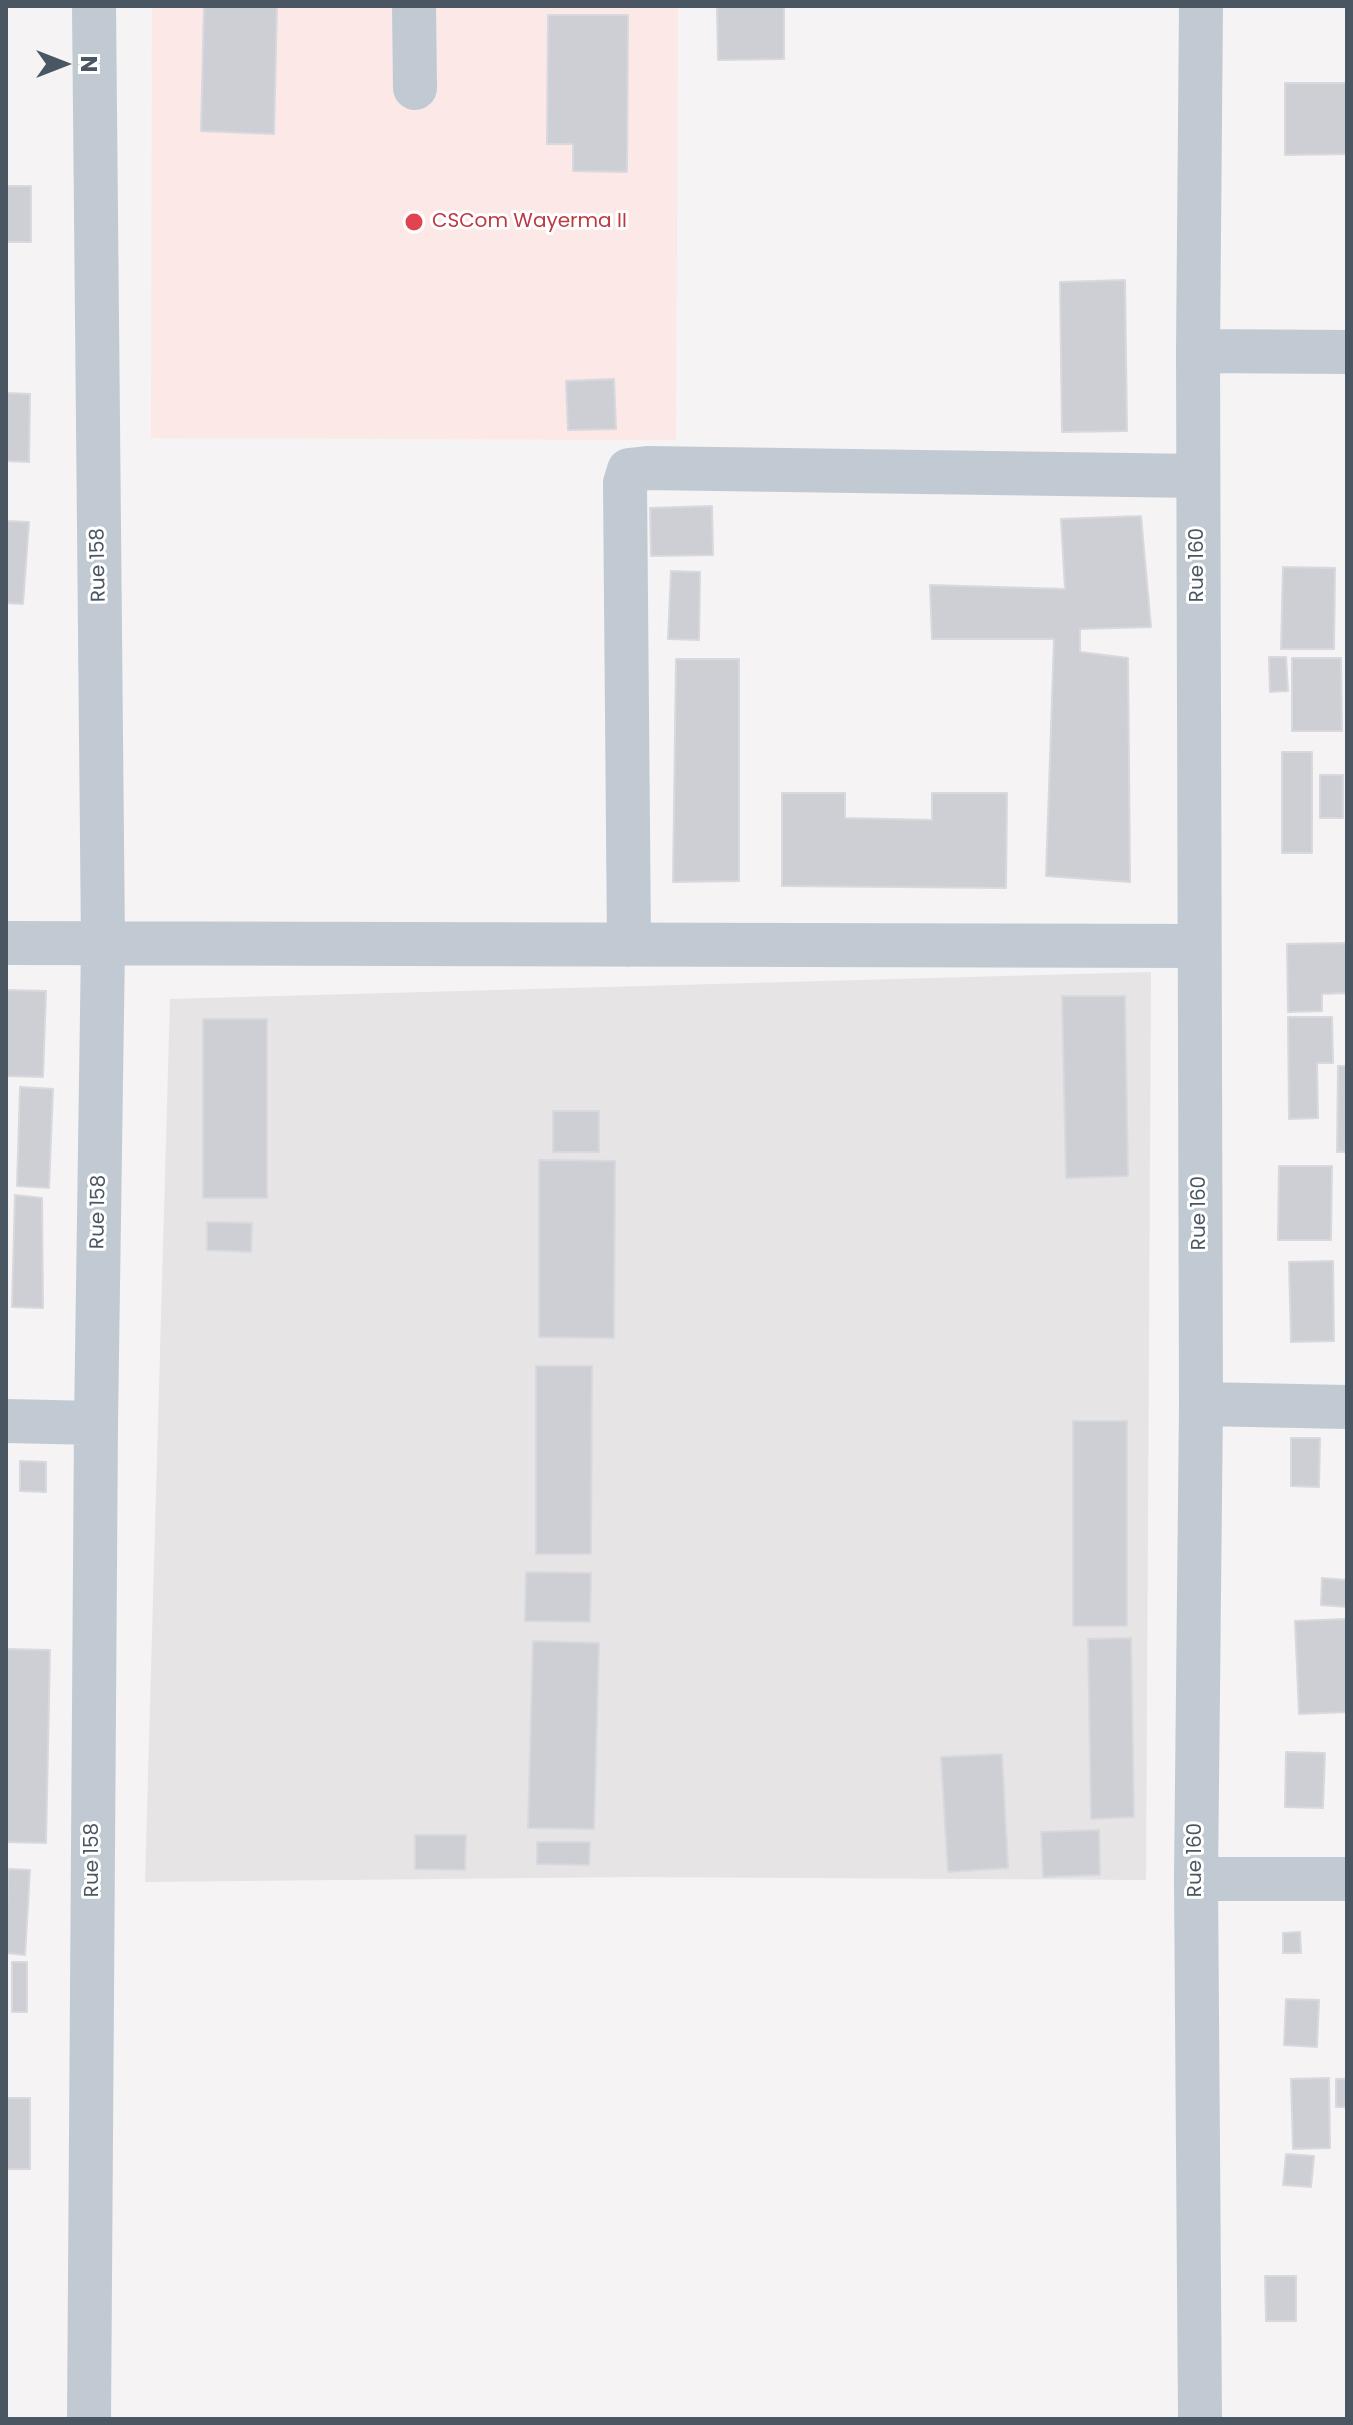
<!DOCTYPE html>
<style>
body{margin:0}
#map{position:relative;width:1353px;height:2425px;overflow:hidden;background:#f5f3f3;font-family:Poppins,sans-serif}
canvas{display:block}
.frame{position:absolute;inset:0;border:8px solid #4a5661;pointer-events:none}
.north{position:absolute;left:24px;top:24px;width:80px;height:80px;-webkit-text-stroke:6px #fff;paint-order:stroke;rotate:90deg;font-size:22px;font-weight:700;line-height:32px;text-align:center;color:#4a5661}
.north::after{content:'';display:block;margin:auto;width:28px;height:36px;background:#4a5661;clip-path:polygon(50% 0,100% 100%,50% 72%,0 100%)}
</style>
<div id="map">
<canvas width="1353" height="2425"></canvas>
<div class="frame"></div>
<div class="north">N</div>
</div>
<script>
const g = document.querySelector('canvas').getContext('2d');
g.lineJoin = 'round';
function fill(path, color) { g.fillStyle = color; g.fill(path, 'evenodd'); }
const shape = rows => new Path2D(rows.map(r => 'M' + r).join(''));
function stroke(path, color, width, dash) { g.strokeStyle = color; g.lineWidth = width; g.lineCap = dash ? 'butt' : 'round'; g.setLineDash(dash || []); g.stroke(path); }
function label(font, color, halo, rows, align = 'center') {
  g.font = font + ' Poppins,sans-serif'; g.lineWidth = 6; g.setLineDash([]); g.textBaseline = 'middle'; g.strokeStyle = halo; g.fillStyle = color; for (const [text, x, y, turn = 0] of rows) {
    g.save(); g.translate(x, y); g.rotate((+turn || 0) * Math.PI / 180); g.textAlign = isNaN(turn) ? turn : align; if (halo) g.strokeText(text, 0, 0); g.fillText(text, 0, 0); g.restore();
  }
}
const education = shape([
 [1151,972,1146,1880,634,1877,145,1882,170,999]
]);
const medical = shape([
 [152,6,678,6,676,440,151,438]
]);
const building = shape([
 [204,6,277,6,274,134,201,131,204,6],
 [717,6,784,6,784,59,718,60,717,6],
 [548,15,628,15,627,172,573,171,573,144,547,144,548,15],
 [1285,83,1346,83,1347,154,1285,155,1285,83],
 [6,186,31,186,31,242,6,242,6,186],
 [1125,280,1127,431,1062,432,1060,282,1125,280],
 [614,379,616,429,568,430,566,381,614,379],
 [6,393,30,394,29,462,6,461,6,393],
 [712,506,713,555,651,556,650,508,712,506],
 [1141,516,1151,627,1080,629,1080,652,1128,658,1130,882,1046,876,1054,639,932,639,930,585,1065,589,1061,519,1141,516],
 [6,521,29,522,23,604,6,603,6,521],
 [1283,567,1335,568,1334,649,1281,649,1283,567],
 [671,571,700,572,699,640,668,639,671,571],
 [1269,657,1286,657,1288,691,1270,692,1269,657],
 [1292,658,1341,658,1342,731,1292,731,1292,658],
 [676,659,739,659,739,881,673,882,676,659],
 [1282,752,1312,752,1312,853,1282,853,1282,752],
 [1320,775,1343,775,1343,818,1320,818,1320,775],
 [782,793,845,793,845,818,932,820,932,793,1007,793,1006,888,782,886,782,793],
 [1347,943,1347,993,1322,994,1322,1011,1288,1012,1287,944,1347,943],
 [6,990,46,991,43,1077,6,1076,6,990],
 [1062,996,1125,996,1128,1176,1066,1178,1062,996],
 [1288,1017,1332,1017,1333,1063,1317,1063,1318,1118,1289,1119,1288,1017],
 [203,1019,267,1019,267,1198,203,1198,203,1019],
 [1338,1066,1347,1066,1347,1152,1337,1152,1338,1066],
 [20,1087,53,1089,49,1188,17,1186,20,1087],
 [553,1111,599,1111,599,1152,553,1152,553,1111],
 [539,1160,615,1161,614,1338,539,1337,539,1160],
 [1279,1166,1332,1166,1331,1240,1278,1240,1279,1166],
 [15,1195,42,1198,43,1308,12,1307,15,1195],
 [207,1222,252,1223,251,1252,207,1250,207,1222],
 [1333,1261,1334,1341,1291,1342,1289,1262,1333,1261],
 [536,1366,592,1366,591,1554,536,1554,536,1366],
 [1073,1421,1127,1421,1127,1626,1073,1626,1073,1421],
 [1291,1438,1320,1438,1319,1487,1291,1486,1291,1438],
 [20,1461,46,1462,46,1492,20,1491,20,1461],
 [526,1572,591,1573,590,1622,525,1621,526,1572],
 [1322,1578,1347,1580,1347,1607,1321,1605,1322,1578],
 [1347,1619,1347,1712,1299,1714,1295,1621,1347,1619],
 [1131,1638,1134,1817,1091,1819,1088,1639,1131,1638],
 [533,1641,599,1643,594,1829,528,1828,533,1641],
 [6,1649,50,1650,46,1843,6,1842,6,1649],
 [1286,1752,1325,1753,1323,1808,1285,1807,1286,1752],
 [1002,1754,1008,1868,948,1872,941,1757,1002,1754],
 [1099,1830,1100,1875,1043,1877,1041,1832,1099,1830],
 [415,1835,466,1835,465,1870,415,1869,415,1835],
 [537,1842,590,1842,589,1865,537,1864,537,1842],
 [8,1869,30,1870,25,1955,6,1953,8,1869],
 [1300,1932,1301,1953,1283,1953,1283,1933,1300,1932],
 [12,1962,27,1962,27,2012,12,2012,12,1962],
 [1286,1999,1319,2000,1317,2047,1284,2045,1286,1999],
 [1329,2078,1330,2148,1293,2149,1291,2079,1329,2078],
 [1336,2079,1347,2079,1347,2107,1336,2107,1336,2079],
 [6,2098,30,2098,30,2169,6,2169,6,2098],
 [1286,2154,1314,2156,1311,2187,1283,2185,1286,2154],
 [1265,2276,1296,2276,1296,2321,1266,2321,1265,2276]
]);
const minor = shape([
 [414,6,415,88],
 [1198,351,1347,352],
 [6,943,1199,946],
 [629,945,625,483,629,470,647,468,1198,476],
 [1201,1404,1347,1407],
 [6,1421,96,1423],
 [1196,1879,1347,1879],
 [89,2419,96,1423,103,944,94,6],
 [1200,2419,1196,1879,1201,1404,1198,351,1201,6]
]);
const markers = [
 [414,222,10,"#e0444e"]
];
const healthNames = [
 ["CSCom Wayerma II",432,222]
];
const streetNames = [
 ["Rue 158",99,565,-91],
 ["Rue 160",1198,565,-90],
 ["Rue 158",99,1212,-89],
 ["Rue 160",1200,1213,-90],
 ["Rue 158",93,1860,-90],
 ["Rue 160",1196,1860,-90]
];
fill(education, '#e6e4e5');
fill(medical, '#fce8e6');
fill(building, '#cdcfd5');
stroke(building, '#d7d9de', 2);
stroke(minor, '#c1cad2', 44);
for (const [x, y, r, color] of markers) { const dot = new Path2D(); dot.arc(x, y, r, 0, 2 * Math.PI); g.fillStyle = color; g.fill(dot); stroke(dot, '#fff', 3); }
label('20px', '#be3a42', '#fff', healthNames, 'left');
label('20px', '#4a5661', '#fff', streetNames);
</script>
